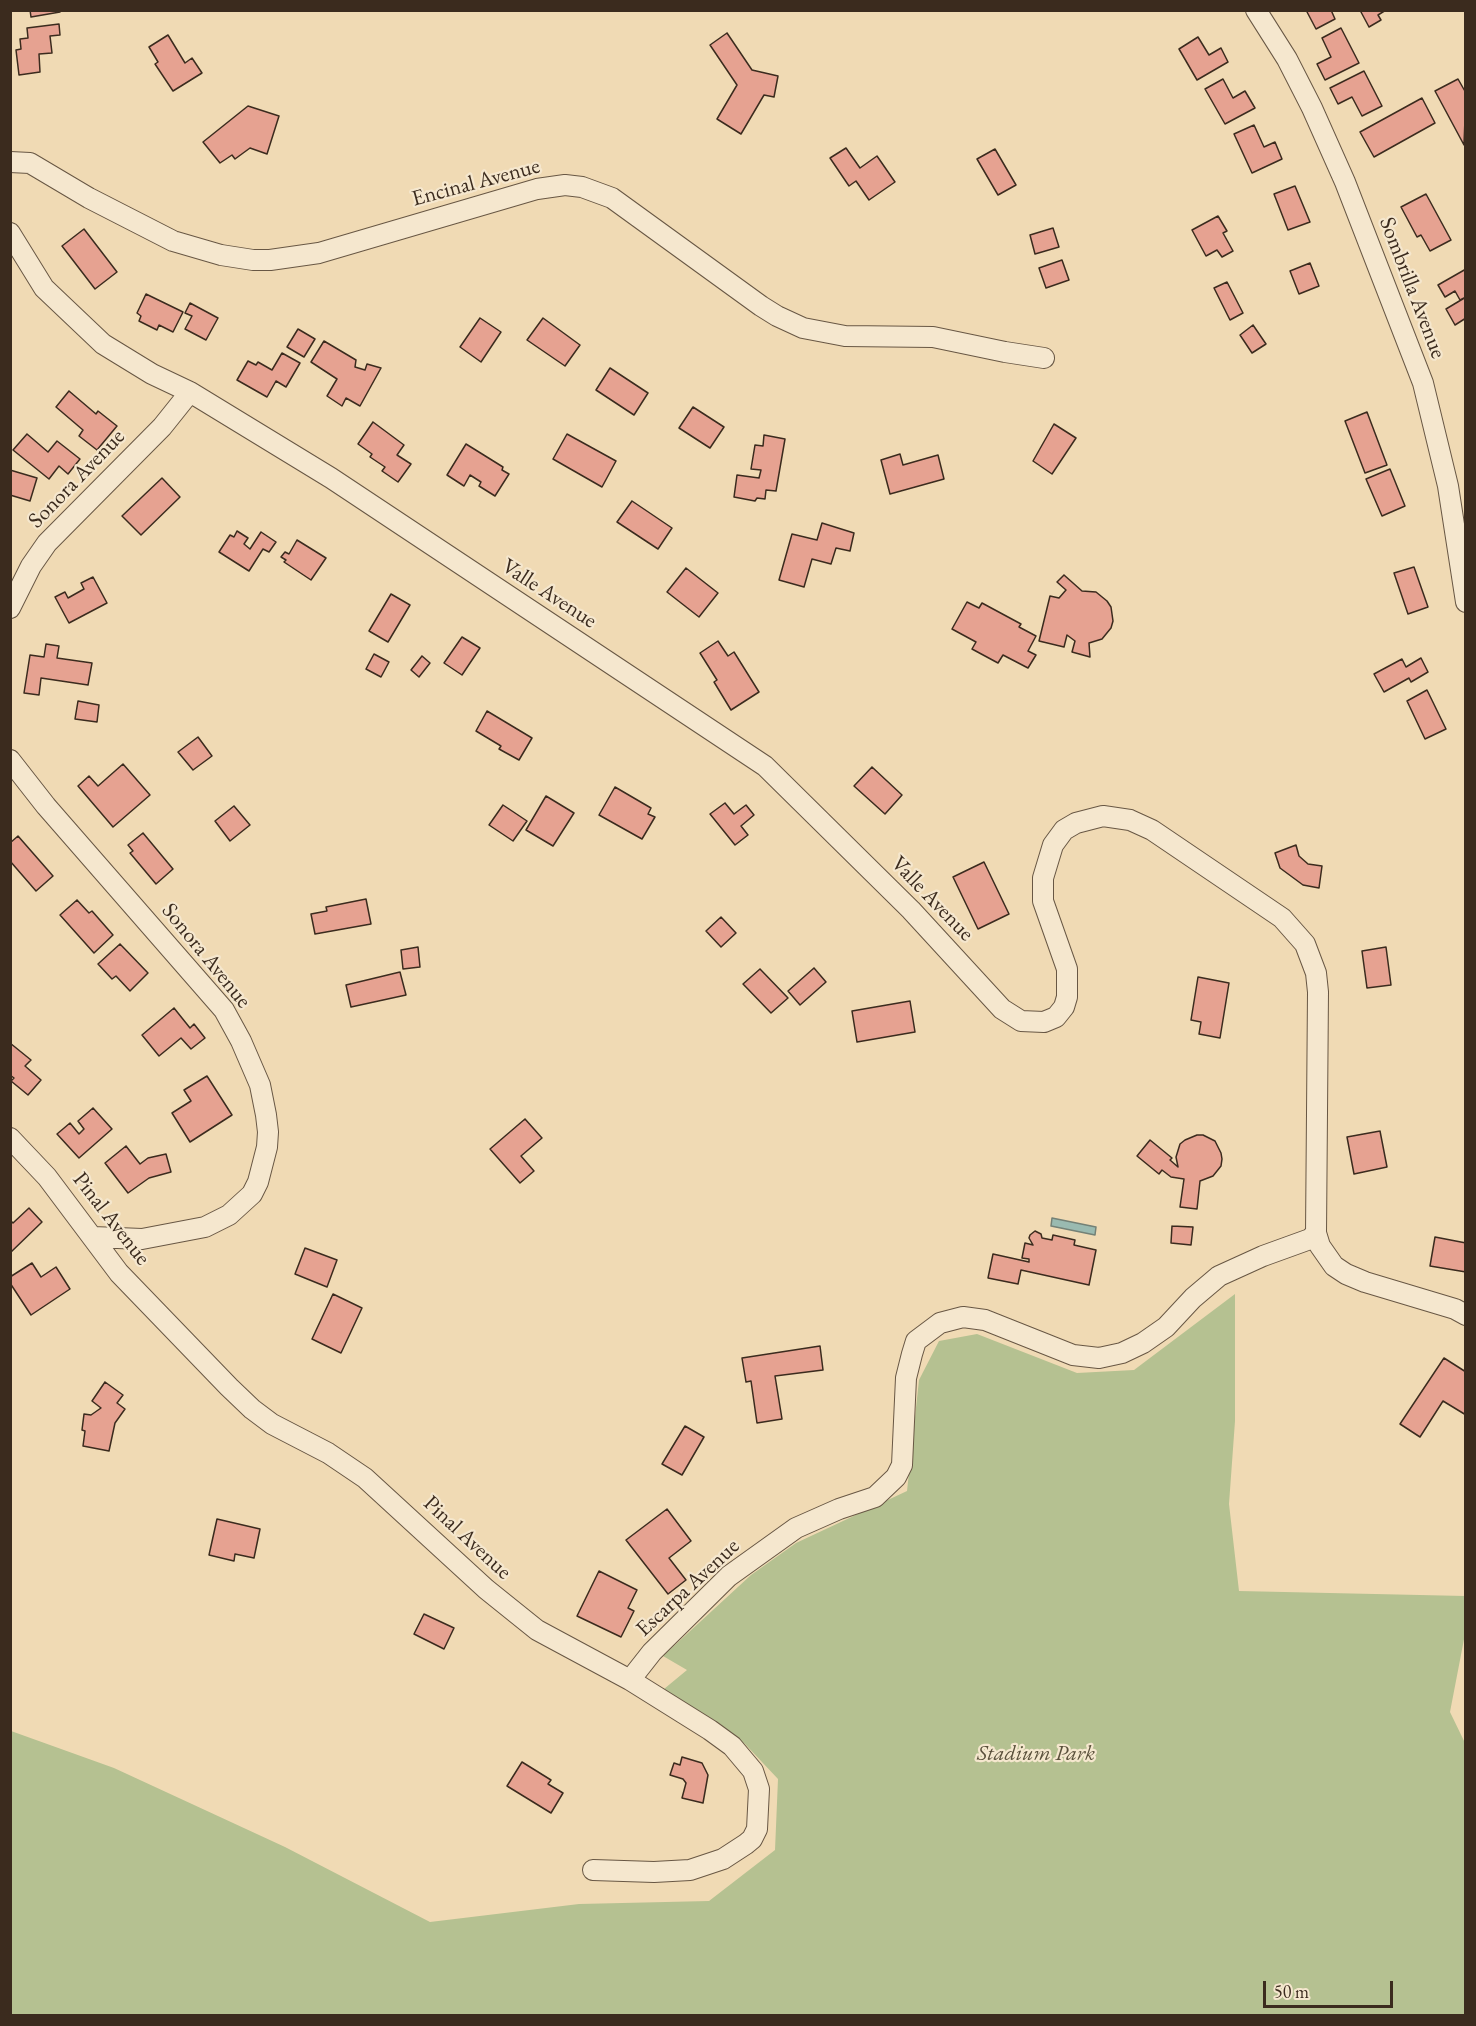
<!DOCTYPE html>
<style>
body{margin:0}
#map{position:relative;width:1476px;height:2026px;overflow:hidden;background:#f0dab4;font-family:"EB Garamond",serif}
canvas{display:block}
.frame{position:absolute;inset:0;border:12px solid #3b2b1e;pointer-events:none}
.scale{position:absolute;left:1263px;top:1981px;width:130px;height:27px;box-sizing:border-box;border:3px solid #3b2b1e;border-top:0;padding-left:8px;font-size:18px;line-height:21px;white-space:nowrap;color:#3b2b1e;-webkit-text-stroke:4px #f5e7ce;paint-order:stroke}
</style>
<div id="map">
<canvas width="1476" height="2026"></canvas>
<div class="frame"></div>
<div class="scale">50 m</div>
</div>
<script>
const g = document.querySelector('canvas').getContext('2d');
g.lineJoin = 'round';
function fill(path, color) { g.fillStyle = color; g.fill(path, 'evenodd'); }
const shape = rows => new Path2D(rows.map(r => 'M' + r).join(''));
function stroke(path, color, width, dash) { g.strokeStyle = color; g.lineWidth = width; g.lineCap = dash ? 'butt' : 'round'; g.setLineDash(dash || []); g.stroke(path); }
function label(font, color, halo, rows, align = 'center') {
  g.font = font + ' "EB Garamond",serif'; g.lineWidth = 4.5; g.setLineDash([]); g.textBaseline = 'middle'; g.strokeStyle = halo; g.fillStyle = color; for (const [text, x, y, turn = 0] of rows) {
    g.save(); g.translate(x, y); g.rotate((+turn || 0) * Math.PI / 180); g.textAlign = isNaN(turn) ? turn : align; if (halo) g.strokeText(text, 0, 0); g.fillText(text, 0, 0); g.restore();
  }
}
const green = shape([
 [1235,1294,1235,1421,1229,1504,1239,1591,1465,1596,1465,1634,1450,1712,1465,1743,1465,2015,11,2016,11,1731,114,1768,285,1847,430,1922,579,1904,709,1901,775,1850,778,1779,745,1744,664,1689,687,1670,663,1656,751,1575,796,1543,907,1491,919,1380,939,1341,977,1334,1077,1373,1134,1370]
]);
const water = shape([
 [1052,1218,1096,1227,1095,1235,1051,1226,1052,1218]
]);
const building = shape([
 [30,10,60,10,60,12,31,17,30,10],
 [1306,10,1331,10,1335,19,1316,29,1306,10],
 [1363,10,1386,10,1378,15,1381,20,1369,27,1361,12,1363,10],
 [59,24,60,35,50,36,52,53,39,54,40,72,19,75,16,50,21,49,20,39,28,38,27,28,59,24],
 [1341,28,1359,63,1325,80,1317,64,1331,57,1322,38,1341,28],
 [727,33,752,70,778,76,774,97,764,95,741,134,717,119,737,85,710,45,727,33],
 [168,35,185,63,192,58,202,73,173,91,155,64,158,62,149,47,168,35],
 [1198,37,1209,55,1221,48,1228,62,1197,80,1179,49,1198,37],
 [1364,71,1382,106,1362,116,1352,97,1338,104,1330,88,1364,71],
 [1223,79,1233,98,1245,91,1255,108,1225,124,1205,89,1223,79],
 [1458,79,1466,93,1464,145,1435,91,1458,79],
 [1422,98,1435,123,1374,157,1360,132,1422,98],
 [248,106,279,116,267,154,250,148,235,159,232,155,220,163,203,142,248,106],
 [1254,125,1264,147,1275,142,1282,159,1252,173,1234,134,1254,125],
 [846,148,860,168,877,156,895,182,869,200,856,181,849,186,830,158,846,148],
 [995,149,1016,185,998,195,977,159,995,149],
 [1295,186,1310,222,1288,230,1274,194,1295,186],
 [1426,194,1451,240,1430,251,1421,235,1417,237,1401,207,1426,194],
 [1218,216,1227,231,1223,233,1233,251,1222,257,1217,250,1206,256,1192,230,1218,216],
 [1053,228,1059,247,1035,254,1030,235,1053,228],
 [84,229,117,272,95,289,62,246,84,229],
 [1062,260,1069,280,1046,288,1039,268,1062,260],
 [1310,263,1319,286,1299,294,1290,271,1310,263],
 [1466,269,1466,297,1460,300,1455,291,1445,297,1438,285,1466,269],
 [1227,282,1243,313,1230,320,1214,288,1227,282],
 [146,294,183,312,173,332,159,325,157,330,139,321,141,316,137,313,146,294],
 [1466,297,1466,318,1455,325,1446,309,1466,297],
 [190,303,218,318,206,340,185,329,192,316,185,313,190,303],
 [480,318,501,332,481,362,460,347,480,318],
 [543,318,580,345,565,366,527,340,543,318],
 [1253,325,1266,344,1252,353,1240,335,1253,325],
 [298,329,315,339,304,357,287,347,298,329],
 [324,341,356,360,355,367,365,370,367,364,381,368,360,406,346,398,342,406,327,396,337,379,311,362,324,341],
 [282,353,300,363,286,387,276,381,267,397,237,380,248,361,256,365,258,362,272,370,282,353],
 [610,368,648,393,634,415,596,390,610,368],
 [69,391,96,414,98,411,117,426,97,450,79,436,83,430,56,407,69,391],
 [693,407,724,427,710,448,679,428,693,407],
 [1367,412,1387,465,1365,473,1345,421,1367,412],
 [373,422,404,445,397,455,411,464,398,482,382,471,385,467,370,457,372,454,358,444,373,422],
 [1054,424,1076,438,1052,474,1033,461,1054,424],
 [27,434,48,452,57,441,80,459,68,474,59,466,49,479,13,450,27,434],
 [567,434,616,461,602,487,553,459,567,434],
 [764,435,785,439,776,491,766,490,765,499,757,498,755,501,734,497,737,475,759,478,761,470,751,469,755,445,763,446,764,435],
 [466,444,503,467,502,470,509,474,495,496,479,486,481,482,470,475,464,486,447,475,466,444],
 [900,454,903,465,938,455,944,479,890,494,881,460,900,454],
 [1390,469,1405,506,1382,516,1366,479,1390,469],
 [10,470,37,478,30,501,10,495,10,470],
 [162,478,180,497,141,535,122,516,162,478],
 [632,501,672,528,658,549,617,522,632,501],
 [822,523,854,533,850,551,836,548,831,564,812,559,804,587,779,580,792,534,817,540,822,523],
 [237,531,248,538,244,544,250,549,261,532,276,542,269,552,263,549,249,571,219,552,230,535,234,537,237,531],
 [297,540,326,558,311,580,284,562,286,560,281,557,285,552,289,554,297,540],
 [1414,567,1428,607,1408,614,1394,573,1414,567],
 [686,568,718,593,699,617,667,592,686,568],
 [1064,575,1082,591,1096,592,1107,601,1111,607,1113,621,1111,628,1102,639,1089,643,1090,657,1072,652,1075,641,1067,635,1064,647,1039,641,1050,596,1059,598,1066,590,1057,582,1064,575],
 [93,577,107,603,69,623,55,597,65,592,68,598,84,589,81,583,93,577],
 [391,594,410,605,388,642,369,631,391,594],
 [967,602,979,608,982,603,1021,624,1019,627,1036,636,1028,651,1036,655,1028,668,1003,655,998,663,972,649,976,642,952,629,967,602],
 [462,637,480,648,462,675,444,663,462,637],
 [718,641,728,656,734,652,759,692,731,710,714,682,717,680,700,653,718,641],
 [46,644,59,646,57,658,92,663,88,685,41,678,39,695,24,693,30,655,44,657,46,644],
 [374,654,389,662,381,677,366,669,374,654],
 [422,656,430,663,419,677,411,670,422,656],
 [1421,658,1428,672,1411,682,1409,678,1384,692,1374,674,1402,659,1406,667,1421,658],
 [1427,690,1446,729,1425,739,1407,701,1427,690],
 [78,701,99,705,97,722,75,719,78,701],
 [487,711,532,738,519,760,499,749,501,746,476,731,487,711],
 [198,737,212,756,193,770,178,752,198,737],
 [123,764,150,795,113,827,78,786,89,776,98,786,123,764],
 [872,767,902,795,885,814,854,786,872,767],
 [615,787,651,808,648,814,655,817,642,839,599,815,615,787],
 [546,796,574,813,553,846,526,830,546,796],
 [725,803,734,814,746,805,754,815,741,826,748,835,735,845,710,814,725,803],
 [503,805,527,821,513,841,489,825,503,805],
 [234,806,250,825,230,841,215,821,234,806],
 [143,833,173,869,156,884,130,853,133,851,128,845,143,833],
 [18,836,53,876,36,891,10,861,10,843,18,836],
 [1296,845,1299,856,1308,864,1322,866,1319,888,1303,885,1280,868,1275,853,1296,845],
 [984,862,1009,914,978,929,953,877,984,862],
 [366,899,371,924,315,934,311,914,327,911,326,907,366,899],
 [77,900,89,913,92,911,113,935,94,953,60,915,77,900],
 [721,917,736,933,721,947,706,931,721,917],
 [120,944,148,973,130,991,116,976,112,979,98,964,120,944],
 [418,947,420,967,403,969,401,950,418,947],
 [1386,947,1391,985,1367,988,1362,951,1386,947],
 [814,968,826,982,800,1005,788,991,814,968],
 [760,969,788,998,771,1013,743,984,760,969],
 [400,972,406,995,351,1007,346,985,400,972],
 [1198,977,1229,983,1220,1038,1199,1034,1201,1022,1191,1020,1198,977],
 [910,1001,915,1032,857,1042,852,1011,910,1001],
 [174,1008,190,1028,194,1024,205,1038,191,1049,181,1038,159,1056,142,1035,174,1008],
 [10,1043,31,1060,25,1066,41,1080,28,1095,11,1081,14,1078,10,1075,10,1043],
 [207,1076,232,1115,190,1142,172,1113,191,1101,184,1090,207,1076],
 [93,1108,112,1129,79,1158,57,1134,70,1123,79,1134,84,1129,78,1121,93,1108],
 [525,1119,542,1138,521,1156,534,1171,520,1183,490,1149,525,1119],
 [1380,1131,1387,1167,1354,1174,1347,1137,1380,1131],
 [1197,1135,1203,1135,1215,1141,1221,1153,1222,1159,1221,1166,1213,1176,1200,1181,1197,1209,1180,1207,1184,1179,1171,1177,1162,1170,1159,1174,1137,1156,1150,1140,1172,1158,1170,1160,1178,1167,1176,1157,1180,1144,1185,1140,1197,1135],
 [126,1146,140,1164,148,1158,166,1154,171,1172,149,1178,128,1193,105,1163,126,1146],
 [29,1208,42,1222,10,1253,10,1220,13,1223,29,1208],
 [1172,1226,1193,1227,1191,1245,1171,1243,1172,1226],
 [1035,1231,1041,1234,1042,1238,1052,1240,1053,1235,1075,1240,1074,1245,1096,1250,1089,1285,1021,1270,1018,1284,988,1278,993,1254,1029,1262,1029,1259,1022,1258,1025,1243,1033,1245,1029,1238,1030,1235,1035,1231],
 [1435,1237,1466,1243,1466,1272,1430,1266,1435,1237],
 [305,1248,337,1260,327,1287,295,1274,305,1248],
 [32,1263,41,1277,56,1267,70,1289,31,1315,10,1283,10,1277,32,1263],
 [333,1294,362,1308,341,1353,312,1339,333,1294],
 [820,1346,823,1370,775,1376,782,1419,757,1423,751,1381,746,1382,742,1358,820,1346],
 [1444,1358,1466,1372,1466,1415,1443,1401,1420,1437,1400,1424,1444,1358],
 [105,1382,123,1395,117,1403,125,1409,115,1423,109,1451,83,1446,85,1431,82,1430,84,1414,91,1415,101,1408,92,1401,105,1382],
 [685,1426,704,1437,682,1475,662,1464,685,1426],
 [667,1509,691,1541,669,1558,686,1580,668,1594,626,1540,667,1509],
 [217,1519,260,1529,254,1558,235,1554,234,1561,209,1555,217,1519],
 [599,1571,637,1590,628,1608,634,1611,621,1637,577,1616,599,1571],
 [424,1614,454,1628,444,1649,414,1634,424,1614],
 [682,1757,702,1763,708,1775,703,1803,682,1798,686,1783,683,1779,670,1775,674,1763,680,1765,682,1757],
 [522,1762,551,1780,548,1784,563,1793,551,1813,507,1786,522,1762]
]);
const minor = shape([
 [1256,10,1287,59,1312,108,1345,182,1423,383,1448,486,1466,602],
 [10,162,30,163,89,198,173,241,221,255,253,260,270,260,319,253,537,189,565,185,582,187,612,198,761,306,777,316,803,328,845,336,933,337,1005,352,1044,358],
 [10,233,44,288,103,344,152,374,190,392,331,478,765,766,911,910,1002,1009,1021,1021,1044,1022,1056,1017,1064,1007,1067,997,1067,969,1043,901,1043,878,1053,845,1064,830,1076,823,1103,816,1130,820,1152,830,1282,918,1305,944,1316,973,1318,992,1316,1233,1320,1246,1334,1266,1346,1274,1365,1282,1455,1309,1466,1315],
 [10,608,31,566,47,543,162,427,190,392],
 [10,760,46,806,224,1010,241,1041,260,1085,266,1115,268,1132,267,1147,258,1182,252,1194,229,1215,205,1227,142,1239,93,1237],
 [10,1138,47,1177,119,1273,229,1387,252,1409,272,1424,328,1453,365,1478,486,1589,537,1630,630,1680,710,1730,732,1746,753,1771,759,1789,757,1829,752,1839,746,1844,723,1859,690,1870,654,1872,593,1870],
 [630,1680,652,1652,729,1576,796,1528,839,1509,875,1497,896,1477,902,1465,906,1378,912,1354,916,1341,940,1323,963,1317,985,1320,1073,1355,1099,1358,1122,1353,1143,1343,1166,1327,1193,1298,1219,1276,1263,1256,1310,1239,1316,1233]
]);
const streetNames = [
 ["Encinal Avenue",476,183,-15],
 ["Sombrilla Avenue",1412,288,69],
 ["Sonora Avenue",77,479,-46],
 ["Valle Avenue",549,594,33],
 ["Valle Avenue",932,899,46],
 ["Sonora Avenue",206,956,51],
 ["Pinal Avenue",111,1219,52],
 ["Pinal Avenue",467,1538,43],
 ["Escarpa Avenue",688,1588,-43]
];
const parkNames = [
 ["Stadium Park",1036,1754]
];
fill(green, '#b5c191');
fill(water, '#9abab0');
stroke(water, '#748176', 1.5);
fill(building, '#e6a291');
stroke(building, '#3b2b1e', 1.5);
stroke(minor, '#685744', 22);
stroke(minor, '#f5e7ce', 20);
label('22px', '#3b2b1e', '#f5e7ce', streetNames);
label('italic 22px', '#5a503b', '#f5e7ce', parkNames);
</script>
